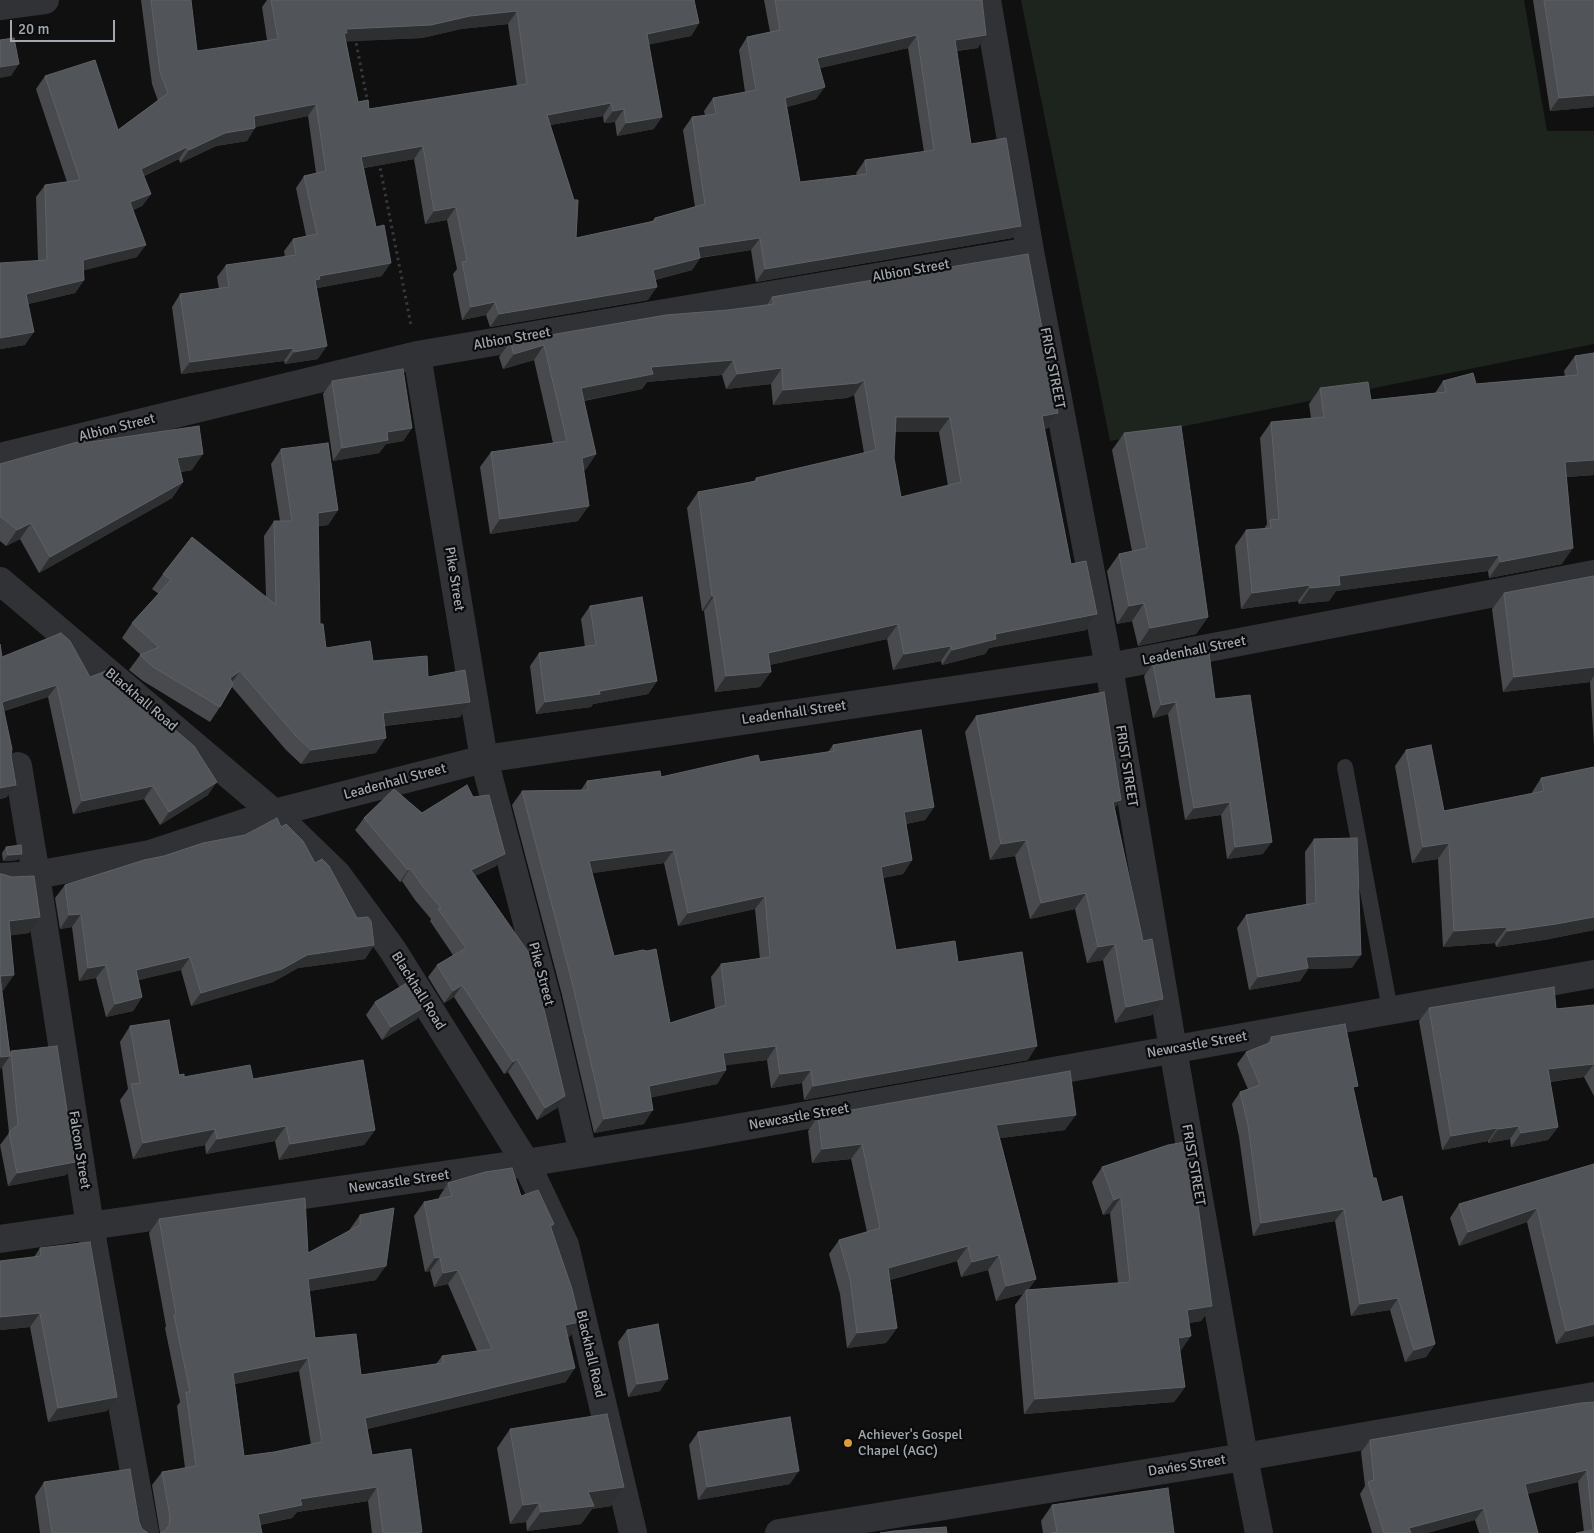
<!DOCTYPE html>
<style>
body{margin:0}
#map{position:relative;width:1594px;height:1533px;overflow:hidden;background:#101011;font-family:Signika,sans-serif}
canvas{display:block}
.scale{position:absolute;left:10px;top:20px;width:105px;height:22px;box-sizing:border-box;border:2px solid #a2a8b0;border-top:0;padding-left:6px;font-size:15px;line-height:18px;white-space:nowrap;color:#a2a8b0;-webkit-text-stroke:4px #0b0b0c;paint-order:stroke}
</style>
<div id="map">
<canvas width="1594" height="1533"></canvas>
<div class="scale">20 m</div>
</div>
<script>
const g = document.querySelector('canvas').getContext('2d');
g.lineJoin = 'round';
function fill(path, color) { g.fillStyle = color; g.fill(path, 'evenodd'); }
const shape = rows => new Path2D(rows.map(r => 'M' + r).join(''));
function stroke(path, color, width, dash) { g.strokeStyle = color; g.lineWidth = width; g.lineCap = dash ? 'butt' : 'round'; g.setLineDash(dash || []); g.stroke(path); }
function label(font, color, halo, rows, align = 'center') {
  g.font = font + ' Signika,sans-serif'; g.lineWidth = 4.5; g.setLineDash([]); g.textBaseline = 'middle'; g.strokeStyle = halo; g.fillStyle = color; for (const [text, x, y, turn = 0] of rows) {
    g.save(); g.translate(x, y); g.rotate((+turn || 0) * Math.PI / 180); g.textAlign = isNaN(turn) ? turn : align; if (halo) g.strokeText(text, 0, 0); g.fillText(text, 0, 0); g.restore();
  }
}
const green = shape([
 [1021,0,1524,0,1547,131,1594,131,1594,344,1110,441]
]);
const path = shape([
 [355,37,368,104],
 [379,162,411,325]
]);
const service = shape([
 [1345,767,1390,1010]
]);
const minor = shape([
 [987,0,1030,251,1109,667,1173,1049,1244,1457,1259,1533],
 [0,6,45,0],
 [417,355,484,759,547,999,583,1153],
 [0,457,417,355,1030,251],
 [18,766,36,875,90,1226,145,1533],
 [0,877,36,875,150,854,274,813,484,759,1109,667,1594,574],
 [0,1239,526,1163,565,1245,633,1533],
 [779,1533,1244,1457,1594,1396]
]);
const tertiary = shape([
 [0,581,274,813,337,874,392,949,526,1163,691,1136,1594,974]
]);
const wall = shape([
 [141,0,191,0,197,51,267,40,262,7,267,0,694,0,699,23,691,36,649,44,654,129,617,136,615,122,604,123,603,116,550,125,576,238,652,221,655,218,695,207,683,130,692,117,705,115,704,111,713,98,745,92,739,50,747,37,770,32,764,0,982,0,978,48,957,51,971,144,1021,226,1012,238,756,282,751,250,700,258,692,270,655,280,648,300,490,327,486,315,462,320,453,274,457,269,447,220,425,224,414,159,364,168,382,276,317,288,318,359,285,364,284,361,181,374,172,307,180,294,219,289,217,277,226,265,285,257,284,251,293,239,306,236,296,188,304,176,316,173,308,116,255,127,247,141,216,146,180,163,179,159,144,176,151,194,142,206,133,210,137,257,83,270,84,280,75,293,28,304,25,345,0,349,38,260,36,197,45,185,67,182,36,89,45,76,118,130,158,101,152,84],
 [508,24,517,86,369,109,358,102,346,41,422,38,461,29],
 [908,48,924,152,865,160,856,173,857,175,800,182,787,107,816,99,820,68],
 [1533,0,1594,0,1594,107,1550,111],
 [772,297,1058,413,1048,428,1044,429,1071,564,1097,614,1086,630,989,648,985,654,942,665,941,661,893,670,887,639,769,665,760,687,715,692,704,611,702,611,687,508,698,492,754,481,756,478,864,453,854,395,847,398,773,405,771,384,726,389,722,375,647,382,642,389,584,401,596,454,586,469,584,470,578,521,490,534,480,467,491,452,553,443,534,360,503,369,499,357,510,342,767,305],
 [895,432,939,432,948,486,901,497,894,458],
 [1594,353,1594,475,1567,477,1562,564,1489,578,1488,571,1336,591,1329,601,1299,604,1298,601,1241,609,1235,546,1246,530,1264,529,1267,524,1260,438,1271,422,1311,418,1309,404,1320,388,1371,400,1435,393,1443,381,1476,384,1565,376,1564,371,1575,356],
 [332,381,412,428,403,441,386,444,379,453,333,461,323,394],
 [1124,433,1208,617,1196,634,1138,646,1132,621,1117,624,1107,571,1119,554,1132,551,1112,450],
 [90,442,192,470,181,472,183,482,172,498,39,573,20,539,6,546,0,541,0,464],
 [281,449,338,510,328,525,318,526,320,624,326,648,428,677,470,702,460,717,384,726,376,753,301,764,286,750,232,687,220,707,210,722,143,681,129,670,140,655,141,655,122,638,132,623,159,594,152,589,163,574,266,596,264,536,274,521,280,521,271,464],
 [1594,576,1594,746,1590,682,1503,692,1492,609,1504,593],
 [590,606,657,681,648,694,593,704,591,707,536,714,530,666,539,653,585,647,581,619],
 [2,657,90,677,208,795,160,825,144,799,73,814,48,697,4,711,7,797,0,799],
 [1153,664,1215,699,1263,854,1227,859,1221,815,1185,820,1168,714,1153,718,1144,676],
 [976,716,1115,808,1152,1015,1115,1023,1103,960,1087,963,1075,909,1030,919,1015,856,990,860,965,732],
 [833,745,934,807,925,820,906,824,912,860,903,874,883,878,896,950,958,962,1028,1060,804,1100,802,1083,771,1088,767,1060,725,1065,726,1070,717,1084,651,1097,644,1124,594,1133,562,995,512,805,522,791,581,790,587,781,661,777,828,752],
 [664,863,678,926,755,909,760,959,721,964,711,977,715,1009,670,1023,614,956,592,873],
 [1406,750,1444,811,1531,794,1541,778,1594,767,1594,930,1544,940,1496,947,1495,943,1443,947,1438,859,1412,863,1395,766],
 [422,813,496,866,475,876,557,1108,537,1120,508,1072,504,1074,454,997,444,1003,428,977,437,965,453,955,430,921,431,919,415,900,402,881,400,882,355,830,364,818],
 [281,827,315,863,357,918,374,945,365,959,298,968,273,982,191,1006,181,970,138,980,142,997,133,1011,106,1017,96,978,79,981,72,927,60,929,55,898,65,885,164,856,245,835],
 [1314,839,1352,968,1308,969,1300,981,1249,990,1237,928,1246,915,1306,904,1305,852],
 [6,847,18,860,3,861,2,853],
 [0,874,29,933,11,935,3,991,2,991,10,1053,11,1051,75,1162,66,1175,8,1186,0,1145,9,1133,2,1067],
 [375,1002,417,1019,382,1040,366,1015],
 [1594,1005,1594,1096,1584,1077,1550,1082,1558,1127,1548,1140,1511,1147,1510,1139,1488,1143,1488,1141,1442,1150,1419,1021,1429,1008,1556,1009],
 [130,1026,179,1075,184,1077,253,1079,375,1130,364,1145,279,1160,275,1141,206,1154,205,1145,133,1159,120,1100,128,1089,120,1042],
 [1271,1037,1354,1091,1373,1178,1435,1344,1426,1357,1405,1362,1390,1310,1351,1316,1335,1221,1253,1236,1239,1137,1232,1104,1240,1092,1248,1089,1237,1064,1246,1052,1267,1044],
 [818,1116,1065,1130,1000,1138,1036,1279,1028,1290,1118,1283,1110,1213,1103,1215,1092,1182,1102,1167,1212,1306,1201,1321,1189,1323,1180,1352,1185,1387,1174,1402,1024,1414,1015,1305,1023,1294,996,1301,988,1270,961,1277,957,1261,890,1280,897,1328,886,1343,847,1348,840,1294,829,1254,839,1240,867,1232,851,1159,812,1163,808,1131],
 [1594,1164,1594,1336,1556,1344,1527,1222,1459,1246,1450,1218,1459,1204],
 [448,1183,521,1196,554,1224,551,1228,580,1322,570,1336,568,1337,566,1382,367,1429,372,1455,422,1532,421,1533,372,1533,368,1501,297,1512,292,1518,260,1525,160,1533,152,1485,162,1472,185,1468,177,1406,180,1402,165,1328,166,1326,149,1233,159,1219,308,1253,350,1230,350,1229,360,1215,376,1280,309,1291,315,1338,361,1375,436,1364,442,1356,477,1351,448,1284,434,1287,430,1271,425,1272,414,1216,424,1202,439,1199,439,1197],
 [299,1371,311,1445,274,1452,244,1456,235,1384],
 [40,1248,107,1411,48,1422,30,1327,0,1330,0,1261,34,1257],
 [627,1330,660,1391,628,1397,618,1342],
 [1581,1403,1594,1533,1584,1532,1578,1482,1527,1494,1538,1533,1479,1533,1475,1520,1427,1533,1372,1533,1360,1494,1365,1486,1361,1452,1370,1440],
 [510,1429,611,1506,592,1509,581,1524,527,1531,526,1522,510,1524,497,1448],
 [698,1432,790,1484,698,1500,689,1445],
 [44,1482,139,1522,142,1529,148,1533,40,1533,35,1496],
 [1052,1505,1174,1533,1043,1533,1041,1521]
]);
const shadedWall = shape([
 [517,11,508,24,461,29,422,38,340,42,346,29],
 [699,23,691,36,638,47,647,34],
 [917,35,908,48,808,71,817,58],
 [986,35,978,48,946,52,955,40],
 [19,64,11,76,0,78,0,67],
 [825,87,816,99,776,110,785,98],
 [1594,95,1594,107,1550,111,1559,98],
 [611,103,603,116,538,127,547,115],
 [316,104,308,116,245,129,254,116],
 [624,109,615,122,604,123,613,111],
 [662,117,654,129,617,136,626,123],
 [255,128,247,141,216,146,180,163,189,150,225,133],
 [423,146,414,159,352,170,361,157],
 [187,147,179,159,132,181,141,169],
 [151,194,142,206,121,215,130,202],
 [456,207,447,220,425,224,434,211],
 [1021,226,1012,238,756,282,765,269],
 [760,238,751,250,689,259,698,247],
 [146,245,137,257,74,273,83,260],
 [700,258,692,270,644,283,653,270],
 [391,263,382,276,313,289,315,280,319,276],
 [84,280,75,293,18,306,26,294],
 [657,287,648,300,490,327,499,314],
 [495,302,486,315,462,320,471,307],
 [34,332,25,345,0,349,0,338],
 [544,345,534,360,503,369,514,354],
 [327,346,318,359,285,364,294,352],
 [293,348,284,361,181,374,190,362],
 [733,360,722,375,647,382,642,389,571,403,581,388,651,367],
 [782,368,771,384,726,389,737,374],
 [864,380,854,395,847,398,773,405,783,390],
 [1058,413,1048,428,1031,432,1042,416],
 [896,417,950,417,939,432,886,432],
 [412,428,403,441,386,444,379,453,333,461,342,448,387,432],
 [203,454,192,470,166,474,177,458],
 [596,454,586,469,571,473,582,458],
 [1594,460,1594,475,1554,478,1565,462],
 [183,482,172,498,39,573,50,557],
 [589,506,578,521,490,534,500,519],
 [338,510,328,525,308,528,318,513],
 [31,523,20,539,6,546,17,530],
 [1573,548,1562,564,1489,578,1500,562],
 [1499,555,1488,571,1336,591,1329,601,1299,604,1310,588,1339,576],
 [1310,585,1298,601,1241,609,1252,593],
 [712,596,714,596,704,611,702,611],
 [1144,603,1132,621,1117,624,1129,606],
 [1097,614,1086,630,989,648,985,654,942,665,952,650,995,634],
 [1208,617,1196,634,1138,646,1150,628],
 [898,624,887,639,757,668,768,653],
 [951,646,941,661,893,670,904,654],
 [1594,667,1594,676,1590,682,1503,692,1514,677],
 [240,671,230,685,230,678],
 [771,672,760,687,715,692,726,676],
 [657,681,648,694,593,704,591,707,536,714,545,702],
 [57,685,48,697,0,712,2,702],
 [470,702,460,717,372,727,383,713],
 [1176,702,1168,714,1153,718,1161,705],
 [386,738,376,753,301,764,311,750],
 [217,782,208,795,160,825,169,812],
 [16,785,7,797,0,799,0,788],
 [153,786,144,799,73,814,82,801],
 [1121,800,1109,816,1113,802],
 [1230,802,1221,815,1185,820,1194,808],
 [934,807,925,820,895,826,904,812],
 [1026,840,1015,856,990,860,1001,844],
 [1272,842,1263,854,1227,859,1235,847],
 [1449,843,1438,859,1412,863,1423,847],
 [674,850,664,863,580,875,589,861],
 [22,854,18,860,3,861,8,855],
 [505,854,496,866,462,882,471,870],
 [912,860,903,874,872,880,881,867],
 [410,868,402,881,400,882,408,870],
 [1086,893,1075,909,1030,919,1041,903],
 [765,896,755,909,678,926,688,913],
 [81,914,72,927,60,929,69,915],
 [40,917,29,933,0,937,9,921],
 [1594,917,1594,930,1544,940,1496,947,1507,931],
 [1507,927,1495,943,1443,947,1454,931],
 [1115,944,1103,960,1087,963,1098,947],
 [374,945,365,959,298,968,273,982,191,1006,201,993,307,955],
 [1361,955,1352,968,1308,969,1300,981,1249,990,1258,977,1306,957],
 [190,957,181,970,127,983,136,970],
 [106,965,96,978,79,981,88,968],
 [14,975,3,991,0,991,0,976],
 [462,985,454,997,444,1003,453,991],
 [142,997,133,1011,106,1017,115,1004],
 [1163,999,1152,1015,1115,1023,1126,1007],
 [426,1006,417,1019,382,1040,391,1027],
 [776,1046,767,1060,714,1067,723,1053],
 [1037,1046,1028,1060,804,1100,813,1086],
 [10,1056,0,1070,0,1057],
 [517,1059,508,1072,504,1074,513,1062],
 [1594,1064,1584,1077,1539,1083,1548,1069],
 [726,1070,717,1084,640,1100,649,1086],
 [811,1070,802,1083,771,1088,780,1074],
 [565,1096,557,1108,537,1120,545,1108],
 [653,1110,644,1124,594,1133,604,1119],
 [1076,1115,1065,1130,986,1140,996,1125],
 [286,1126,275,1141,206,1154,217,1139],
 [1519,1126,1510,1139,1488,1143,1498,1129],
 [1558,1127,1548,1140,1511,1147,1521,1133],
 [1497,1128,1488,1141,1442,1150,1451,1136],
 [215,1129,205,1145,133,1159,143,1143],
 [375,1130,364,1145,279,1160,290,1144],
 [862,1144,851,1159,812,1163,822,1149],
 [75,1162,66,1175,8,1186,17,1173],
 [1121,1197,1110,1213,1103,1215,1114,1200],
 [1537,1208,1527,1222,1459,1246,1468,1232],
 [1344,1209,1335,1221,1253,1236,1261,1223],
 [968,1246,957,1261,878,1283,888,1268],
 [999,1255,988,1270,961,1277,972,1262],
 [440,1257,430,1271,425,1272,435,1258],
 [386,1266,376,1280,298,1293,308,1279],
 [458,1270,448,1284,434,1287,443,1273],
 [1036,1279,1026,1293,1026,1290,1023,1294,996,1301,1006,1286],
 [1398,1298,1390,1310,1351,1316,1360,1304],
 [1212,1306,1201,1321,1176,1325,1187,1310],
 [40,1313,30,1327,0,1330,0,1317],
 [580,1322,570,1336,555,1339,565,1325],
 [1594,1324,1594,1336,1556,1344,1566,1331],
 [897,1328,886,1343,847,1348,857,1333],
 [1191,1336,1180,1352,1178,1338],
 [1435,1344,1426,1357,1405,1362,1414,1350],
 [308,1358,299,1371,223,1386,233,1373],
 [575,1368,566,1382,355,1432,365,1418],
 [668,1379,660,1391,628,1397,637,1384],
 [1185,1387,1174,1402,1024,1414,1035,1399],
 [117,1397,107,1411,48,1422,58,1408],
 [1587,1470,1578,1482,1516,1497,1525,1484],
 [799,1471,790,1484,698,1500,707,1487],
 [377,1487,368,1501,297,1512,292,1518,249,1527,258,1514,300,1499],
 [624,1487,611,1506,592,1509,581,1524,527,1531,541,1512,588,1492],
 [539,1503,526,1522,510,1524,523,1505],
 [1484,1508,1475,1520,1427,1533,1406,1533,1409,1528]
]);
const building = shape([
 [151,0,191,0,197,51,278,39,271,0,694,0,699,23,647,34,662,117,626,123,624,109,613,111,611,103,547,115,574,200,578,200,576,238,655,221,655,218,705,204,692,117,716,114,713,98,756,90,747,37,780,30,775,0,982,0,986,35,955,40,971,144,1006,138,1021,226,765,269,760,238,698,247,700,258,653,270,657,287,499,314,495,302,471,307,462,262,467,261,456,207,434,211,423,146,361,157,376,227,384,225,391,263,319,276,320,279,315,280,327,346,294,352,293,348,190,362,180,294,229,287,226,265,296,255,293,239,317,234,304,176,326,171,316,104,254,116,255,128,225,133,189,150,187,147,141,169,151,194,130,202,146,245,83,260,84,280,26,294,34,332,0,338,0,263,47,260,45,185,80,180,45,76,95,60,118,130,168,93,160,72,151,0],
 [517,11,527,84,369,109,368,100,358,102,344,33,347,33,346,29,431,25,470,16,517,11],
 [917,35,934,150,865,160,867,174,800,182,785,98,825,87,817,58,917,35],
 [1544,0,1594,0,1594,95,1559,98,1544,0],
 [14,38,19,64,0,67,0,40,14,38],
 [1028,254,1058,413,1042,416,1071,564,1086,561,1097,614,995,634,996,639,952,650,951,646,904,654,898,624,768,653,771,672,726,676,714,596,712,596,698,492,757,481,756,478,876,450,864,380,858,383,783,390,782,368,737,374,733,360,651,367,653,374,581,388,596,454,582,458,589,506,500,519,491,452,567,441,544,345,514,354,510,342,666,315,728,310,774,304,772,297,1028,254],
 [896,417,950,417,961,482,901,497,894,458,896,417],
 [1594,353,1594,460,1565,462,1573,548,1500,562,1499,555,1339,576,1340,585,1310,588,1310,585,1252,593,1246,530,1271,528,1270,520,1279,519,1271,422,1324,417,1320,388,1368,382,1371,400,1446,392,1443,381,1473,373,1476,384,1578,375,1575,356,1594,353],
 [403,369,412,428,387,432,388,440,342,448,332,381,403,369],
 [199,426,203,454,177,458,183,482,50,557,31,523,17,530,0,516,0,464,88,439,90,442,199,426],
 [1181,426,1208,617,1150,628,1144,603,1129,606,1119,554,1147,548,1124,433,1181,426],
 [328,443,338,510,318,513,320,624,323,624,326,648,370,641,373,661,427,656,428,677,465,670,470,702,383,713,386,738,311,750,296,736,240,671,230,678,233,684,220,707,153,667,140,655,159,647,132,623,171,580,163,574,192,537,276,605,274,521,292,521,281,449,328,443],
 [1594,576,1594,667,1514,677,1504,593,1594,576],
 [642,597,657,681,599,691,600,694,545,702,539,653,596,645,590,606,642,597],
 [61,633,70,641,90,677,106,671,194,746,217,782,169,812,153,786,82,801,57,685,2,702,12,749,11,756,16,785,0,788,0,644,2,657,61,633],
 [1209,653,1215,699,1250,695,1272,842,1235,847,1230,802,1194,808,1176,702,1161,705,1153,664,1209,653],
 [1104,692,1121,800,1113,802,1143,941,1152,939,1163,999,1126,1007,1115,944,1098,947,1086,893,1041,903,1026,840,1001,844,976,716,1104,692],
 [921,730,934,807,904,812,912,860,881,867,896,950,955,941,958,962,1022,952,1037,1046,813,1086,811,1070,780,1074,776,1046,723,1053,726,1070,649,1086,653,1110,604,1119,572,982,522,791,588,790,587,781,660,771,661,777,758,755,760,762,834,751,833,745,921,730],
 [674,850,688,913,765,896,770,957,721,964,726,1005,670,1023,656,949,647,951,643,950,614,956,589,861,674,850],
 [1431,745,1444,811,1544,791,1541,778,1594,767,1594,917,1556,924,1507,931,1507,927,1454,931,1449,843,1423,847,1406,750,1431,745],
 [467,785,473,797,489,795,505,854,471,870,531,956,565,1096,545,1108,517,1059,513,1062,462,985,453,991,437,965,466,948,438,909,441,908,424,888,410,868,408,870,364,818,394,789,422,813,467,785],
 [277,818,281,827,286,824,303,841,315,863,322,859,329,866,357,918,368,917,371,921,374,945,307,955,282,969,201,993,190,957,136,970,142,997,115,1004,106,965,88,968,81,914,69,915,65,885,144,860,164,856,203,843,245,835,277,818],
 [1357,838,1361,955,1306,957,1308,968,1258,977,1246,915,1316,903,1314,839,1357,838],
 [21,845,22,854,8,855,6,847,21,845],
 [0,874,2,874,12,877,34,876,40,917,9,921,14,975,0,976,10,1056,0,1057,0,874],
 [410,981,426,1006,391,1027,375,1002,410,981],
 [1554,987,1556,1009,1594,1005,1594,1065,1594,1064,1548,1069,1558,1127,1521,1133,1519,1126,1498,1129,1497,1128,1451,1136,1429,1008,1554,987],
 [169,1020,179,1075,184,1074,184,1077,250,1065,253,1079,363,1060,375,1130,290,1144,286,1126,217,1139,215,1129,143,1143,131,1084,140,1083,130,1026,169,1020],
 [1345,1024,1358,1086,1353,1087,1373,1178,1376,1178,1382,1202,1402,1196,1435,1344,1414,1350,1398,1298,1360,1304,1344,1209,1261,1223,1248,1125,1240,1092,1260,1085,1246,1052,1272,1042,1271,1037,1345,1024],
 [57,1046,75,1162,17,1173,9,1132,18,1125,11,1051,57,1046],
 [1070,1071,1076,1115,996,1125,1036,1279,1006,1286,999,1255,972,1262,968,1246,888,1268,897,1328,857,1333,850,1279,839,1240,880,1228,862,1144,822,1149,818,1116,1070,1071],
 [1185,1142,1197,1199,1212,1306,1187,1310,1191,1336,1178,1338,1185,1387,1035,1399,1026,1290,1130,1282,1121,1197,1114,1200,1102,1167,1168,1145,1185,1142],
 [1594,1164,1594,1324,1566,1331,1537,1208,1468,1232,1459,1204,1594,1164],
 [512,1168,521,1196,538,1190,554,1224,550,1225,572,1289,580,1322,565,1325,575,1368,365,1418,372,1455,411,1449,422,1532,410,1533,383,1533,377,1487,300,1499,302,1505,258,1514,262,1533,160,1533,165,1531,169,1525,170,1517,162,1472,196,1466,186,1392,190,1392,174,1315,176,1314,159,1219,305,1198,308,1253,360,1225,360,1215,394,1208,386,1266,308,1279,315,1338,356,1334,361,1375,443,1363,442,1356,492,1349,458,1270,443,1273,440,1257,435,1258,424,1202,452,1196,448,1183,485,1172,512,1168],
 [308,1358,322,1442,274,1452,244,1456,233,1373,308,1358],
 [90,1242,117,1397,58,1408,40,1313,0,1317,0,1261,41,1256,40,1248,90,1242],
 [658,1324,668,1379,637,1384,627,1330,658,1324],
 [1594,1402,1594,1533,1576,1533,1593,1530,1587,1470,1525,1484,1538,1533,1490,1533,1484,1508,1409,1528,1411,1533,1384,1533,1368,1482,1374,1480,1370,1440,1581,1403,1594,1402],
 [607,1414,624,1487,588,1492,594,1506,541,1512,539,1503,523,1505,510,1429,607,1414],
 [790,1417,799,1471,707,1487,698,1432,790,1417],
 [130,1469,139,1522,142,1529,148,1533,52,1533,44,1482,130,1469],
 [1168,1488,1174,1533,1051,1533,1057,1532,1052,1505,1168,1488],
 [946,1527,947,1533,880,1533,894,1531,946,1527]
]);
const markers = [
 [848,1443,5,"#de9b3b"]
];
const streetNames = [
 ["Albion Street",911,271,-10],
 ["Albion Street",512,339,-10],
 ["FRIST STREET",1052,368,79],
 ["Albion Street",117,428,-14],
 ["Pike Street",454,579,81],
 ["Leadenhall Street",1194,651,-11],
 ["Blackhall Road",141,700,40],
 ["Leadenhall Street",794,713,-8],
 ["FRIST STREET",1126,766,81],
 ["Leadenhall Street",395,782,-15],
 ["Pike Street",541,974,75],
 ["Blackhall Road",418,991,58],
 ["Newcastle Street",1197,1045,-10],
 ["Newcastle Street",799,1117,-10],
 ["Falcon Street",79,1150,81],
 ["FRIST STREET",1193,1165,80],
 ["Newcastle Street",399,1182,-8],
 ["Blackhall Road",590,1354,77],
 ["Davies Street",1187,1466,-9]
];
const poiNames = [
 ["Achiever's Gospel",858,1435],
 ["Chapel (AGC)",858,1451]
];
fill(green, '#1d231d');
stroke(path, '#37393d', 3, [2.5, 4]);
stroke(service, '#313236', 16);
stroke(minor, '#313236', 28);
stroke(tertiary, '#313236', 28);
fill(wall, '#484a4d');
fill(shadedWall, '#2d2f31');
fill(building, '#515458');
stroke(building, '#5e6166', 1);
for (const [x, y, r, color] of markers) { const dot = new Path2D(); dot.arc(x, y, r, 0, 2 * Math.PI); g.fillStyle = color; g.fill(dot); stroke(dot, '#0b0b0c', 2); }
label('14px', '#a2a8b0', '#0b0b0c', streetNames);
label('14px', '#a2a8b0', '#0b0b0c', poiNames, 'left');
</script>
